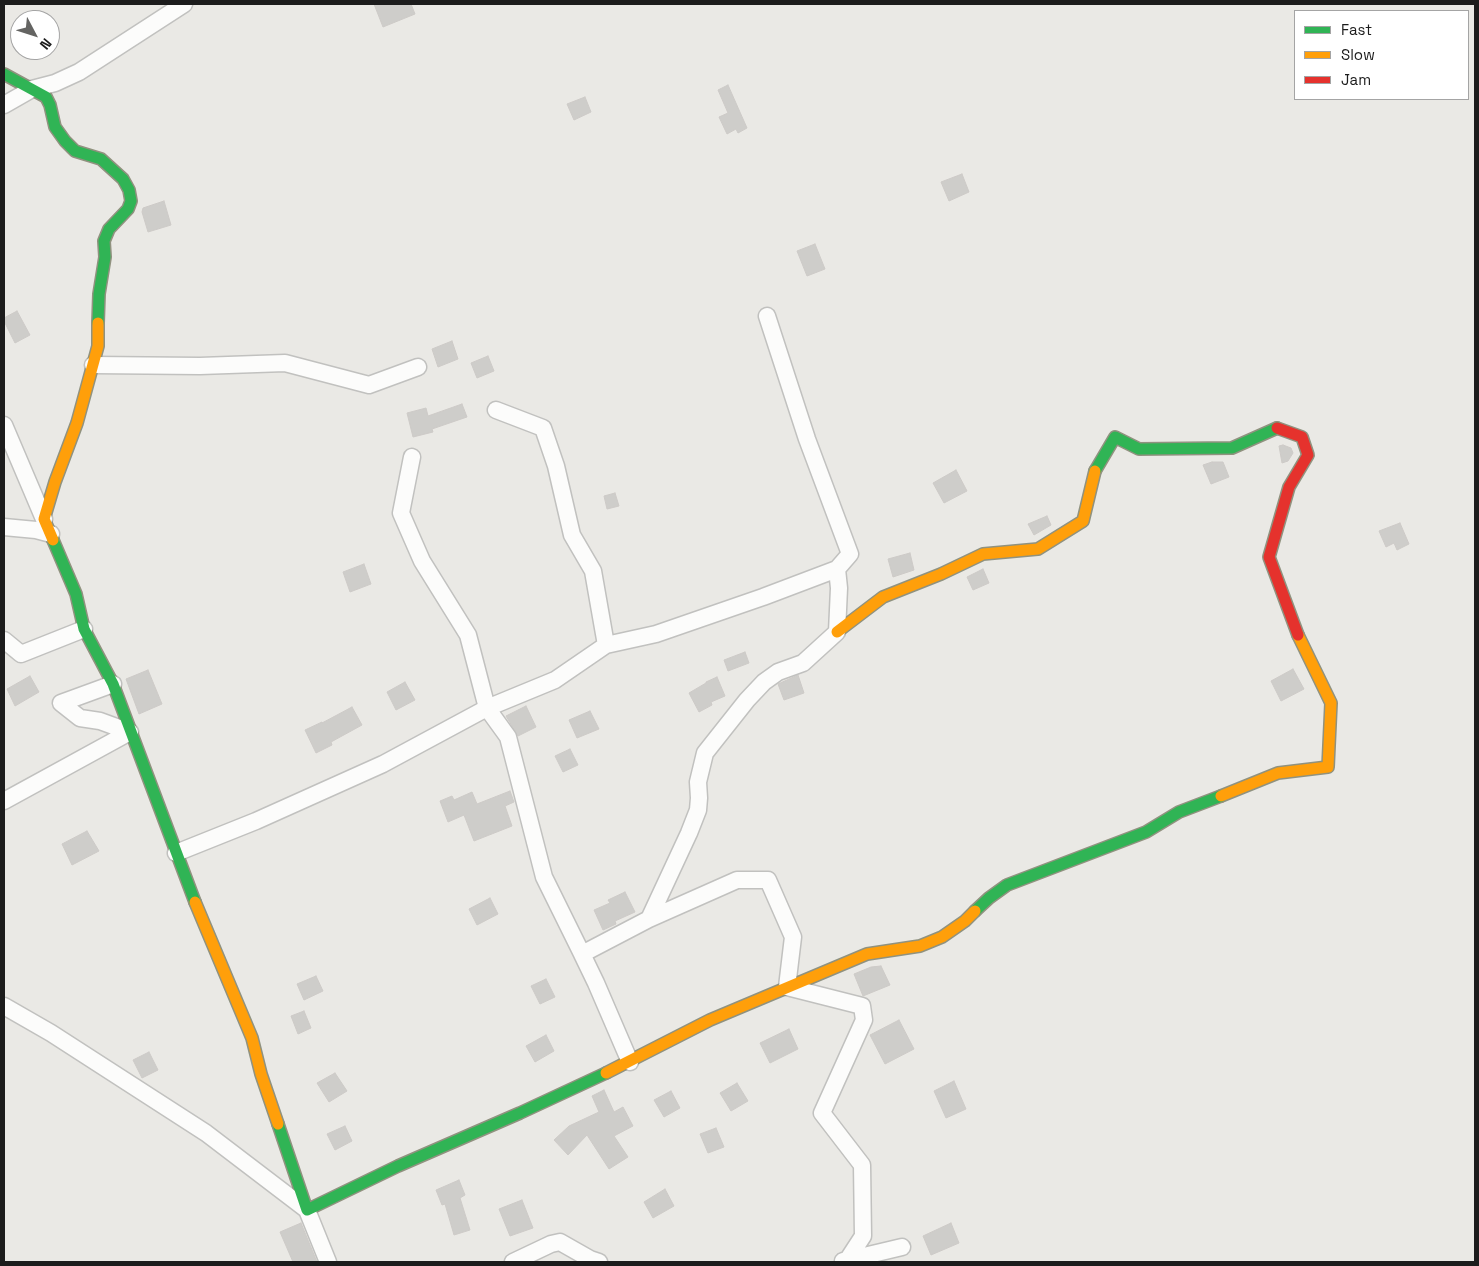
<!DOCTYPE html>
<style>
body{margin:0}
#map{position:relative;width:1479px;height:1266px;overflow:hidden;background:#eae9e5;font-family:"Space Grotesk",sans-serif}
canvas{display:block}
.frame{position:absolute;inset:0;border:5px solid #1c1c1c;pointer-events:none}
.legend{position:absolute;left:1294px;top:10px;width:175px;height:90px;box-sizing:border-box;background:#fff;border:1px solid #a4a4a4;margin:0;padding:6px 9px;list-style:none;font-size:15px;color:#1c1c1c}
.legend li{display:flex;align-items:center;gap:10px;height:25px}
.legend b{width:25px;border:1px solid #a4a4a4}
.north{position:absolute;left:10px;top:10px;width:50px;height:50px;box-sizing:border-box;background:#fff;border:1px solid #a4a4a4;border-radius:50%;rotate:130deg;font-size:14px;font-weight:700;line-height:20px;text-align:center;color:#1c1c1c}
.north::after{content:'';display:block;margin:auto;width:18px;height:22px;background:#646462;clip-path:polygon(50% 0,100% 100%,50% 72%,0 100%)}
</style>
<div id="map">
<canvas width="1479" height="1266"></canvas>
<div class="frame"></div>
<ul class="legend">
<li><b style="height:6px;background:#30b455"></b>Fast</li>
<li><b style="height:6px;background:#ff9f0a"></b>Slow</li>
<li><b style="height:6px;background:#e5322d"></b>Jam</li>
</ul>
<div class="north">N</div>
</div>
<script>
const g = document.querySelector('canvas').getContext('2d');
g.lineJoin = 'round';
function fill(path, color) { g.fillStyle = color; g.fill(path, 'evenodd'); }
const shape = rows => new Path2D(rows.map(r => 'M' + r).join(''));
function stroke(path, color, width, dash) { g.strokeStyle = color; g.lineWidth = width; g.lineCap = dash ? 'butt' : 'round'; g.setLineDash(dash || []); g.stroke(path); }
const building = shape([
 [374,4,411,4,415,14,383,27,374,4],
 [728,85,747,128,738,133,736,129,727,134,719,117,728,113,718,90,728,85],
 [585,97,591,112,574,120,567,104,585,97],
 [962,174,969,192,949,201,941,182,962,174],
 [164,201,171,225,148,232,142,212,143,208,164,201],
 [815,244,825,269,807,276,797,251,815,244],
 [17,311,30,335,15,343,4,321,4,318,17,311],
 [452,341,458,359,438,367,432,349,452,341],
 [488,356,494,371,477,378,471,363,488,356],
 [462,404,467,417,432,429,433,432,413,437,407,413,426,408,428,416,462,404],
 [1283,445,1291,448,1293,453,1288,461,1282,463,1279,446,1283,445],
 [1212,462,1223,462,1229,477,1211,484,1203,465,1212,462],
 [956,470,967,491,944,503,933,483,956,470],
 [615,493,619,506,607,509,604,496,615,493],
 [1047,516,1051,525,1034,535,1028,524,1047,516],
 [1400,523,1409,544,1397,550,1394,543,1386,547,1379,531,1400,523],
 [910,553,914,570,893,577,888,559,910,553],
 [364,564,371,584,350,592,343,572,364,564],
 [983,569,989,583,973,590,967,577,983,569],
 [745,652,749,663,728,671,724,660,745,652],
 [1293,669,1304,689,1281,701,1271,681,1293,669],
 [148,670,162,704,139,714,126,679,148,670],
 [798,675,804,693,784,700,778,684,798,675],
 [30,676,39,692,15,706,7,689,30,676],
 [717,677,725,696,711,702,712,705,699,712,689,693,706,683,706,682,717,677],
 [405,682,415,700,396,710,387,692,405,682],
 [526,706,536,727,518,736,506,716,526,706],
 [352,707,362,725,331,742,332,745,316,753,305,730,322,722,322,723,352,707],
 [590,711,599,729,577,738,569,720,590,711],
 [570,749,578,765,563,772,555,756,570,749],
 [510,791,514,802,505,806,512,826,474,841,464,815,448,822,440,801,452,796,454,800,472,792,477,804,510,791],
 [87,831,99,851,72,865,62,844,87,831],
 [625,892,635,912,615,921,616,924,603,930,594,910,610,903,608,900,625,892],
 [490,898,498,914,477,925,469,909,490,898],
 [881,966,890,985,863,996,854,974,871,967,881,966],
 [316,976,323,991,304,1000,297,984,316,976],
 [546,979,555,997,540,1004,531,986,546,979],
 [304,1011,311,1028,298,1034,291,1016,304,1011],
 [899,1020,914,1049,885,1064,870,1035,899,1020],
 [789,1029,798,1049,770,1063,760,1043,789,1029],
 [546,1035,554,1051,535,1062,526,1046,546,1035],
 [149,1052,158,1070,142,1078,133,1060,149,1052],
 [335,1073,347,1091,329,1102,317,1083,335,1073],
 [954,1081,966,1109,946,1118,934,1091,954,1081],
 [737,1083,748,1101,731,1111,720,1093,737,1083],
 [604,1090,614,1112,623,1107,633,1126,614,1136,628,1157,609,1169,587,1135,568,1155,554,1140,569,1126,599,1112,592,1096,604,1090],
 [671,1091,680,1108,664,1117,654,1100,671,1091],
 [345,1126,352,1141,335,1150,327,1134,345,1126],
 [716,1128,724,1147,708,1153,700,1134,716,1128],
 [459,1180,465,1195,460,1198,470,1230,454,1235,445,1204,442,1205,436,1190,459,1180],
 [665,1189,674,1206,653,1218,644,1202,665,1189],
 [522,1200,533,1228,510,1236,499,1209,522,1200],
 [301,1223,317,1262,293,1262,280,1232,301,1223],
 [951,1223,959,1243,931,1255,923,1236,951,1223]
]);
const street = shape([
 [4,105,32,89,55,83,79,72,184,4],
 [93,365,200,366,285,363,369,385,418,367],
 [496,410,543,428,556,466,572,535,593,571,606,645],
 [4,425,44,519],
 [412,457,401,513,422,561,468,635,487,708,508,737,544,877,582,954],
 [4,527,36,530,51,534],
 [4,640,21,654,84,629],
 [4,801,130,732,100,721,80,718,61,703,113,684],
 [176,853,256,821,383,764,487,708,555,680,606,645,656,634,763,597,837,569],
 [649,919,737,880,768,880,793,937,787,987,862,1006,864,1020,822,1113,862,1165,863,1236,848,1259],
 [4,1006,51,1033,206,1133,307,1210,328,1262],
 [630,1062,596,983,582,954,649,919,689,833,698,810,699,798,698,782,705,753,747,700,764,682,778,672,803,663,837,632,839,588,837,569,850,554,807,439,767,316],
 [843,1261,902,1247],
 [513,1262,551,1244,560,1242,590,1259,599,1262]
]);
const fast = shape([
 [4,74,46,97,50,105,55,127,65,141,75,151,101,159,123,179,129,190,131,201,128,209,109,229,104,241,105,257,99,294,98,323],
 [1095,471,1115,437,1139,449,1232,448,1277,428],
 [53,540,76,594,84,629,113,684,195,902],
 [975,911,989,898,1007,885,1146,832,1179,812,1221,796],
 [278,1124,307,1210,398,1166,520,1113,606,1073]
]);
const slow = shape([
 [53,540,44,519,55,482,77,423,98,346,98,323],
 [837,632,883,597,941,574,983,554,1038,549,1083,521,1095,471],
 [1221,796,1278,773,1328,767,1331,703,1298,635],
 [195,902,252,1038,261,1074,278,1124],
 [606,1073,710,1020,867,954,920,946,942,937,965,921,975,911]
]);
const jam = shape([
 [1277,428,1302,437,1308,455,1289,487,1269,557,1298,635]
]);
fill(building, '#cecdca');
stroke(building, '#cdcac7', 1);
stroke(street, '#c1c1bf', 19);
stroke(fast, '#90927f', 14);
stroke(slow, '#90927f', 14);
stroke(jam, '#90927f', 14);
stroke(street, '#fcfcfb', 16);
stroke(fast, '#30b455', 11);
stroke(slow, '#ff9f0a', 11);
stroke(jam, '#e5322d', 11);
</script>
